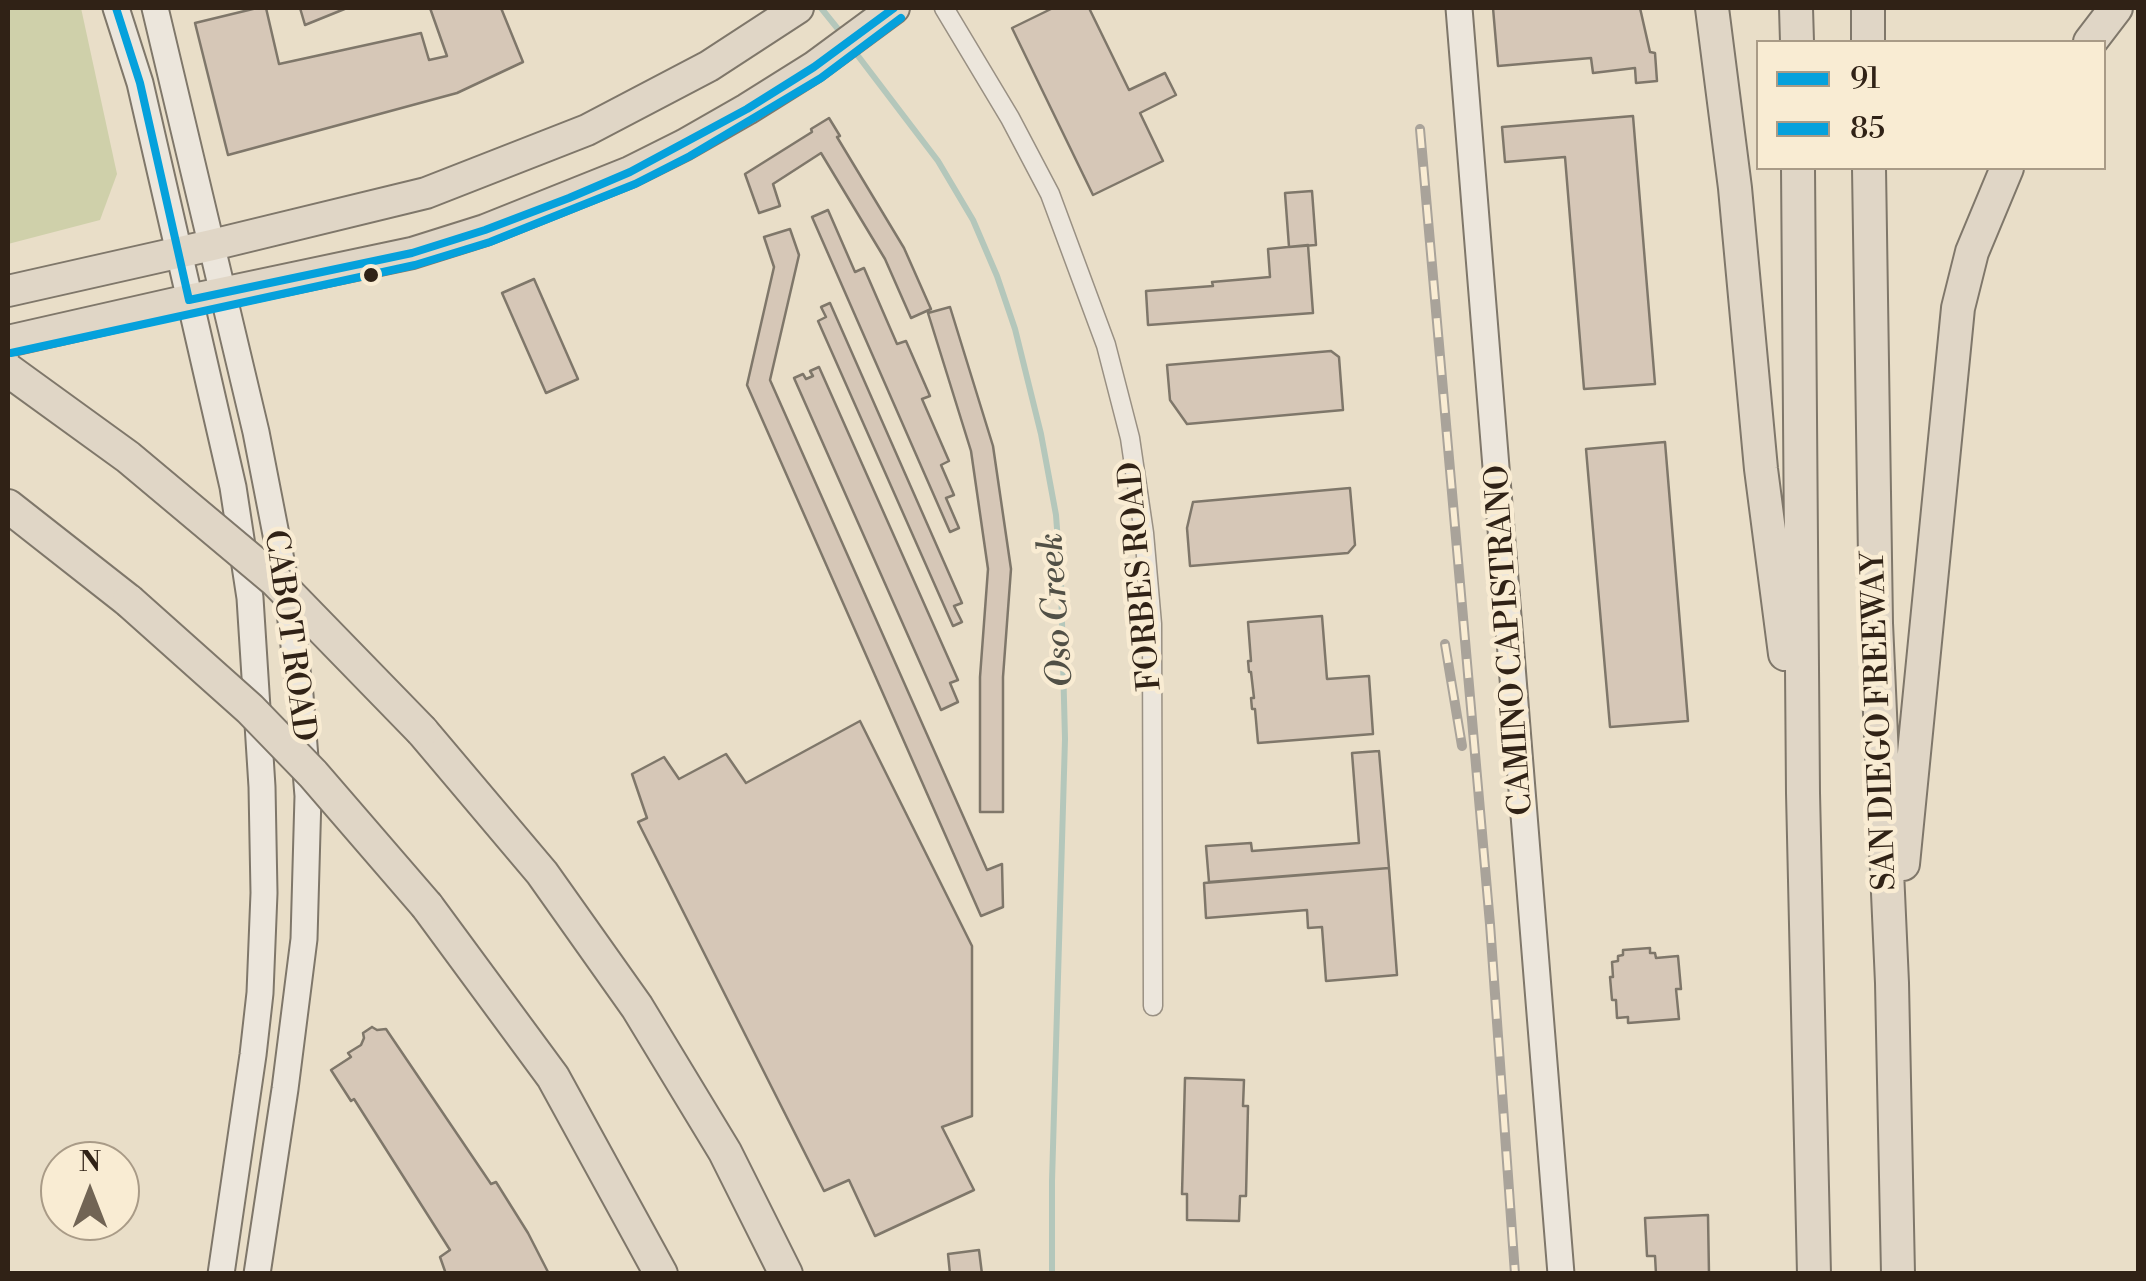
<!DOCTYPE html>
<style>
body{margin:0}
#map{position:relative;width:2146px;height:1281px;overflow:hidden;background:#e9dec8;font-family:"Libre Bodoni",serif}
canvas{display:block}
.frame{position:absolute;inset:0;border:10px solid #302216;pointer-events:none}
.legend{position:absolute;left:1756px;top:40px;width:350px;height:130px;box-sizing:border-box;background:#f9ecd3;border:2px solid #a99b87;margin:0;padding:12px 18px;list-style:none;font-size:30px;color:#302216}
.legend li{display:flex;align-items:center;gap:20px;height:50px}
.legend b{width:50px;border:2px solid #a99b87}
.north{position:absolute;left:40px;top:1141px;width:100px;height:100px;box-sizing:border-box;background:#f9ecd3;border:2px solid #a99b87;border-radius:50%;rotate:0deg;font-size:28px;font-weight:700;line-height:40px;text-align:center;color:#302216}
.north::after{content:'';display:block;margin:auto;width:35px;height:45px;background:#716454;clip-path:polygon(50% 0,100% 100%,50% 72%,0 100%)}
</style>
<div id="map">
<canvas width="2146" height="1281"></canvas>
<div class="frame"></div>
<ul class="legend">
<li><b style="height:12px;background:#05a1dc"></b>91</li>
<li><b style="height:12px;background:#05a1dc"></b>85</li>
</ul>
<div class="north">N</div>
</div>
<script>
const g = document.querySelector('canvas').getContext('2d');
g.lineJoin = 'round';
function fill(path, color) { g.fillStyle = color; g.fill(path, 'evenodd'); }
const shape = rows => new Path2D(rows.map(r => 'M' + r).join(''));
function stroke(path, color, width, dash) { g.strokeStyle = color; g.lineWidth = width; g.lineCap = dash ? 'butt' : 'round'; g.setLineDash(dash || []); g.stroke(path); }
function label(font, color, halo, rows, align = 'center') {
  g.font = font + ' "Libre Bodoni",serif'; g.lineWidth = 9; g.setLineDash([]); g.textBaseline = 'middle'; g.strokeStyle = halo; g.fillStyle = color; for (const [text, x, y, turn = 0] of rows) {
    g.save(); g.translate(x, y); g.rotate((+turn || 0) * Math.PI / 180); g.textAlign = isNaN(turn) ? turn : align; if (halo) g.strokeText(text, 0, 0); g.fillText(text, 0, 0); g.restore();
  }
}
const green = shape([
 [8,8,81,8,117,174,100,220,8,244]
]);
const stream = shape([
 [821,8,842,34],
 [852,48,938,161,973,220,997,276,1015,329,1041,434,1056,515,1061,583,1065,739,1052,1181,1052,1274]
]);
const building = shape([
 [257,8,266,8,279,64,421,33,429,60,447,56,430,8,501,8,523,62,457,93,228,155,195,23,257,8],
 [300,8,347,8,305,25,300,8],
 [1053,8,1089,8,1129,90,1165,73,1176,95,1140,113,1163,161,1093,195,1012,28,1053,8],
 [1493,8,1640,8,1650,52,1655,53,1657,81,1636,83,1635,68,1593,73,1591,58,1498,66,1493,8],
 [1633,116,1655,384,1584,389,1565,157,1505,162,1502,127,1633,116],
 [829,118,840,136,837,137,904,248,931,309,911,318,885,259,821,153,773,184,780,206,759,213,745,174,812,132,811,129,829,118],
 [1312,191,1316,245,1289,247,1285,193,1312,191],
 [828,210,855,272,864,268,897,344,906,341,930,396,922,399,949,461,941,465,954,495,946,498,959,528,950,532,812,217,828,210],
 [790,229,799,255,770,380,987,870,1002,864,1003,907,981,916,747,385,774,267,764,237,790,229],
 [1308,245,1313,313,1148,325,1146,291,1213,286,1212,282,1270,277,1268,249,1308,245],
 [534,279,578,379,546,393,502,293,534,279],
 [830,303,962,603,954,606,962,622,953,626,818,321,826,317,821,307,830,303],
 [950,307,993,446,1011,569,1003,677,1003,812,980,812,980,677,988,569,971,451,928,313,950,307],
 [1331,351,1339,357,1343,410,1187,424,1170,400,1167,365,1331,351],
 [819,367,958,680,950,683,958,702,941,710,794,378,803,374,806,379,813,376,810,371,819,367],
 [1665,442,1688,721,1610,727,1586,449,1665,442],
 [1350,488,1355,545,1348,553,1190,566,1187,528,1193,502,1350,488],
 [1322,616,1327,679,1369,676,1373,734,1258,743,1255,709,1252,709,1251,698,1254,698,1251,672,1249,672,1248,661,1251,661,1248,622,1322,616],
 [860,721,972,946,972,1116,942,1127,974,1190,875,1236,849,1180,824,1191,638,822,647,818,632,774,664,757,679,779,726,754,746,783,860,721],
 [1379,751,1389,868,1209,882,1206,846,1251,843,1252,851,1359,843,1352,753,1379,751],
 [1389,868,1397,975,1326,981,1322,927,1308,928,1307,910,1206,918,1204,883,1389,868],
 [1650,948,1650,953,1655,953,1656,958,1678,956,1681,989,1676,989,1679,1019,1628,1023,1628,1017,1617,1018,1616,1000,1612,1000,1610,977,1613,977,1612,962,1618,961,1618,956,1623,955,1623,950,1650,948],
 [372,1027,377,1030,386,1029,491,1184,496,1182,528,1233,549,1274,446,1274,440,1257,450,1250,354,1099,351,1101,331,1070,351,1057,348,1053,361,1045,364,1038,363,1033,372,1027],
 [1185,1078,1244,1080,1243,1106,1248,1106,1246,1196,1240,1196,1239,1221,1187,1220,1187,1194,1182,1194,1185,1078],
 [1708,1215,1709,1274,1656,1274,1655,1256,1647,1256,1645,1218,1708,1215],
 [979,1250,982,1274,950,1274,948,1254,979,1250]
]);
const street = shape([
 [944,8,1010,118,1050,194,1106,345,1130,438,1144,533,1152,624,1153,1006]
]);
const secondary = shape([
 [116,8,140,83,233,487,250,598,262,787,264,893,260,993,253,1055,221,1274],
 [155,8,256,432,288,596,300,695,308,796,304,939,285,1089,257,1274],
 [1459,8,1561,1274]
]);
const primary = shape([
 [8,291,212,245,426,193,587,130,709,66,798,8],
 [8,341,189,300,412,253,485,230,630,172,684,145,747,109,814,67,894,8]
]);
const highway = shape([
 [1712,8,1735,188,1761,469,1785,654],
 [1796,8,1797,42],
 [1868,8,1868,42],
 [2090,42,2116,8],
 [1798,168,1803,793,1814,1274],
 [1869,168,1876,623,1892,983,1898,1274],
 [8,506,129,601],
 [422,731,542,873,637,1007,725,1152,786,1274],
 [1903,864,1958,308,1972,252,2007,168],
 [427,906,553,1077,661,1274]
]);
const rail = shape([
 [1420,129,1490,924,1515,1274],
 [1445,644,1462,746]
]);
const highwayBridge = shape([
 [8,370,128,457,276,581,422,731],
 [129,601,250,709,313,774,427,906]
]);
const bus1 = shape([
 [116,8,140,83,189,300,412,253,485,230,569,198,630,172,747,109,814,67,894,8]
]);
const bus2 = shape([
 [11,353,415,265,490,242,635,184,690,156,821,78,901,18]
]);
const markers = [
 [371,275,9,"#302216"]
];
const streetNames = [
 ["FORBES ROAD",1142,576,-95],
 ["CABOT ROAD",288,636,82],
 ["CAMINO CAPISTRANO",1511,640,-94],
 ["SAN DIEGO FREEWAY",1881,721,-92]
];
const waterNames = [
 ["Oso Creek",1058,610,-94]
];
fill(green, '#cfd0aa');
stroke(stream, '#b4c7bb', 6);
fill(building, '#d6c7b7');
stroke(building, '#7f776a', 2.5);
stroke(street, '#999083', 21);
stroke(secondary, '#7f776a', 29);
stroke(primary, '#7f776a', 34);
stroke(highway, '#7f776a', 36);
stroke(street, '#ece6dc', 18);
stroke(secondary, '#ece6dc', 25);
stroke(primary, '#e0d6c6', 30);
stroke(highway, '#e0d6c6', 32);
stroke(rail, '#a9a39a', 10);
stroke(rail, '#f9ecd3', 6, [19]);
stroke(highwayBridge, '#7f776a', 36, []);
stroke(highwayBridge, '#e0d6c6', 32);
stroke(bus1, '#05a1dc', 8);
stroke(bus2, '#05a1dc', 8);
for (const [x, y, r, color] of markers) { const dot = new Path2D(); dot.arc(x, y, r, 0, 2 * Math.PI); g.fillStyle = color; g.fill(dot); stroke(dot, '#f9ecd3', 4); }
label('32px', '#302216', '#f9ecd3', streetNames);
label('italic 35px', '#515046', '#f9ecd3', waterNames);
</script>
